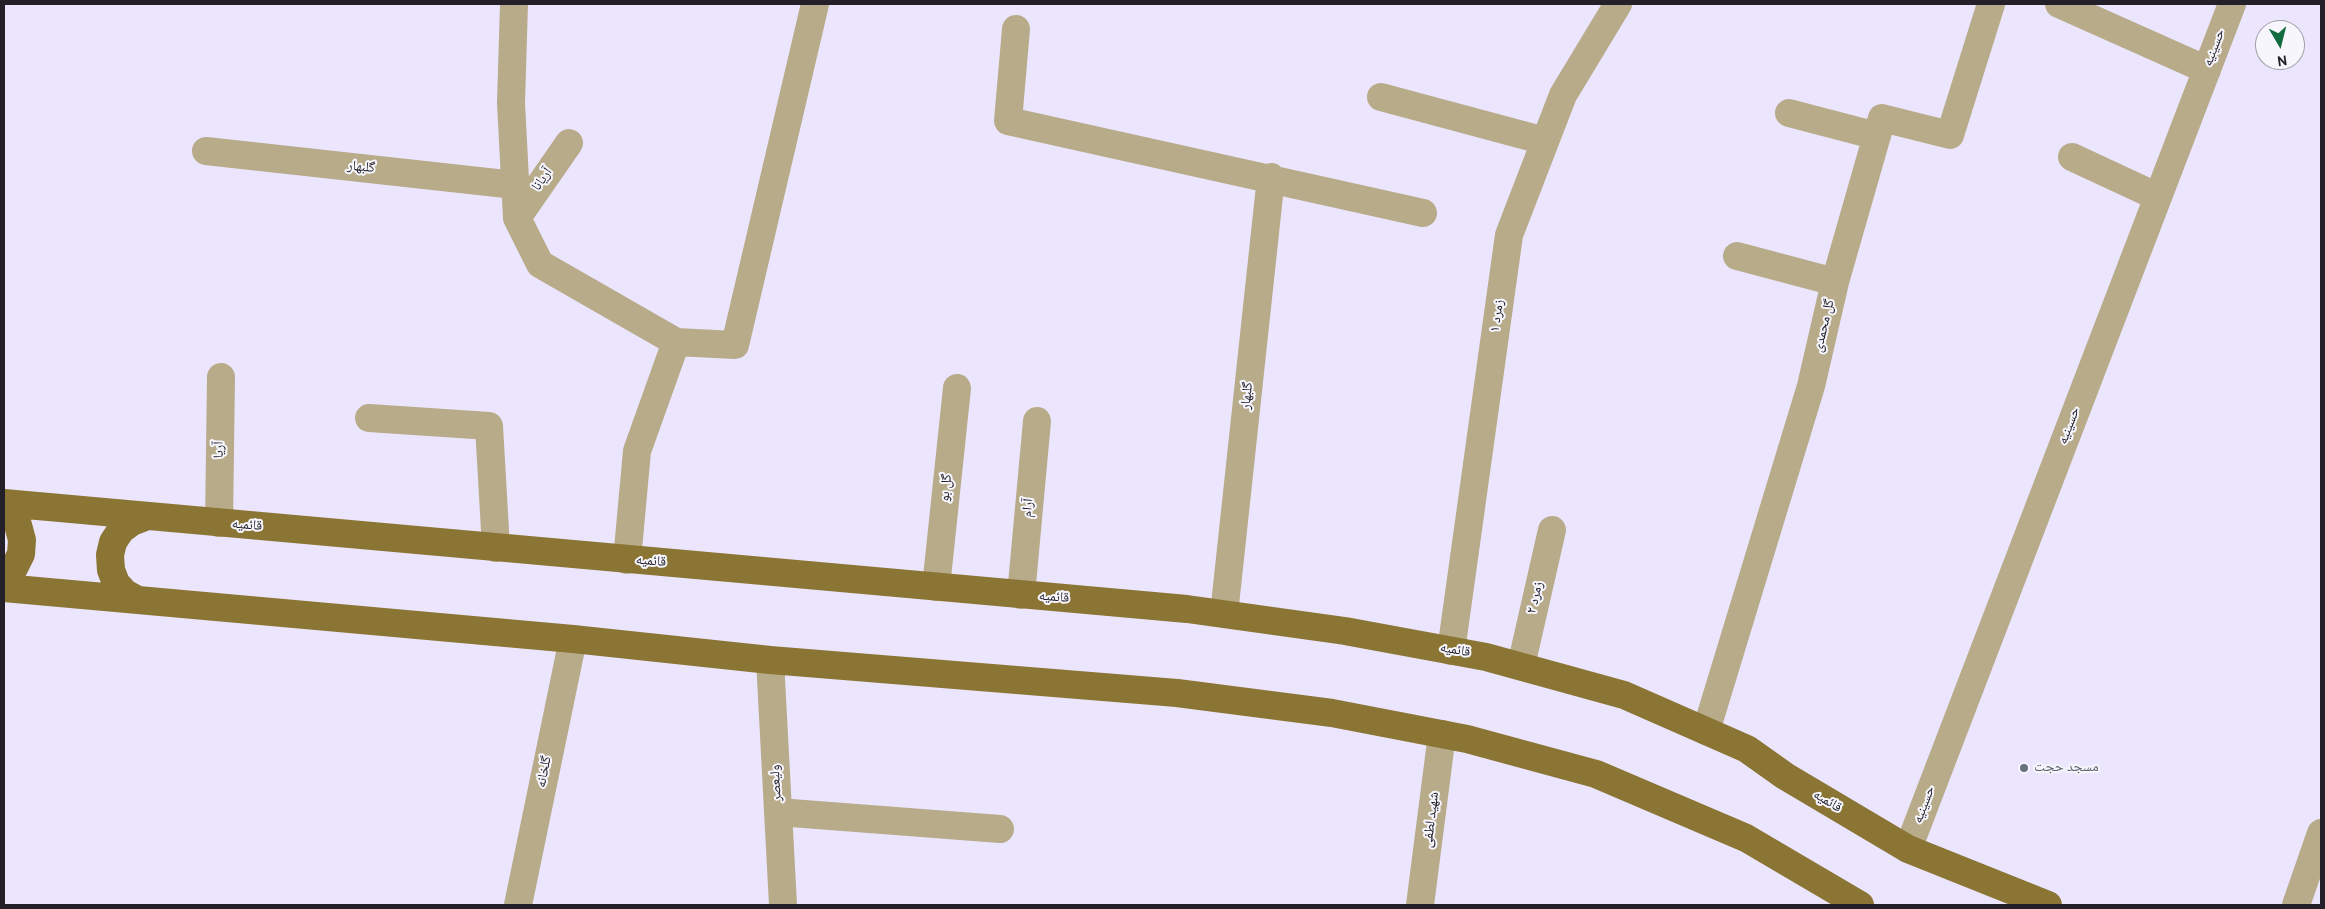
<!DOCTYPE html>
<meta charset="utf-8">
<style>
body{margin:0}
#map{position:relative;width:2325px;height:909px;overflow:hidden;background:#ebe6fd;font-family:Overpass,sans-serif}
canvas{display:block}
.frame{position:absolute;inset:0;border:5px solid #23202a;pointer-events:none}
.north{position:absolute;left:2255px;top:20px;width:50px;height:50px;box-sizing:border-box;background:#f7f6fc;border:1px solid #a2a0a8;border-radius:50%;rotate:172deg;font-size:14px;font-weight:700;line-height:20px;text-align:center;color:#23202a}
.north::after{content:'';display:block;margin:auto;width:18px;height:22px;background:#136c3f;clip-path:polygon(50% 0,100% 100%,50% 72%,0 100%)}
</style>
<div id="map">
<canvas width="2325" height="909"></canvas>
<div class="frame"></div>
<div class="north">N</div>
</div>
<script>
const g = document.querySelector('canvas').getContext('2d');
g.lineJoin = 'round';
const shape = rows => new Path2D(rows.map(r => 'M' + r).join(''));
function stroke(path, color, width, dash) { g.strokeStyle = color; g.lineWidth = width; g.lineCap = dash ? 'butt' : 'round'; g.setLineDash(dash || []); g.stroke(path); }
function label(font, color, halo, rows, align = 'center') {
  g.font = font + ' Overpass,"Noto Naskh Arabic",sans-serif'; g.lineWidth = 4; g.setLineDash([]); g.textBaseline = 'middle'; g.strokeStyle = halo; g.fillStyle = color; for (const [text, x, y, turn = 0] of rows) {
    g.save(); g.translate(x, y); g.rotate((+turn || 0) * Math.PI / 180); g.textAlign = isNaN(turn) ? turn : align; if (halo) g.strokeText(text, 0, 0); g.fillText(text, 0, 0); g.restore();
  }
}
const minor = shape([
 [514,4,511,103,517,218,540,264,676,342,637,451,627,560],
 [2059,4,2207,70],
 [1016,29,1008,121,1423,213],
 [1381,97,1545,141],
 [1789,113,1877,136],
 [206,151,515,185],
 [2072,157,2158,197],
 [517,218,569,143],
 [1737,256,1835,282],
 [676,342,735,345,815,4],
 [369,418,489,426,496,548],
 [219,523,221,377],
 [936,587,957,388],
 [1021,595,1037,421],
 [1224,614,1271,177],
 [1451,651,1509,235,1563,95,1618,4],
 [770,660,783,905],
 [1521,666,1552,530],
 [1706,731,1811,386,1835,282,1882,118,1950,135,1991,4],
 [778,812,1000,829],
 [1908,849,2232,4],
 [518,905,573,639],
 [1420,905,1442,734],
 [2296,905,2321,833]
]);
const major = shape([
 [4,503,1187,609,1345,631,1486,657,1624,695,1747,749,1785,776,1908,849,2048,905],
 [4,507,18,525,22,540,21,554,14,568,4,580],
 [4,588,573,639,770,660,1177,693,1332,713,1467,739,1596,774,1746,838,1860,905],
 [138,600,125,593,116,583,111,570,110,555,113,542,121,530,132,522,145,517]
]);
const markers = [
 [2024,768,5,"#6b7280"]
];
const streetNames = [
 ["حسینیه",2215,48,-69],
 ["گلبهار",361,168,6],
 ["آریانا",543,180,-55],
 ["زمرد ۱",1498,316,-82],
 ["گل محمدی",1825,326,-77],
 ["گلبهار",1248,396,-84],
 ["حسینیه",2070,426,-69],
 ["آریا",220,450,-89],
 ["گل بو",947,488,-84],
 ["آرام",1029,508,-85],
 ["قائمیه",247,526,5],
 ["قائمیه",651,562,5],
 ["قائمیه",1054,598,5],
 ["زمرد ۲",1536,598,-77],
 ["قائمیه",1455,651,10],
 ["گلخانه",545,772,-79],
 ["ولیعصر",777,783,-93],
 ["قائمیه",1827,802,31],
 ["حسینیه",1925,805,-69],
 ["شهید لطفی",1432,820,-83]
];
const worshipNames = [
 ["مسجد حجت",2034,768]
];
stroke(minor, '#b7ab8a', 28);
stroke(major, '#8b7534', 28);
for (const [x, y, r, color] of markers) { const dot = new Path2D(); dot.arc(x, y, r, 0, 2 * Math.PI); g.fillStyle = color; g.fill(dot); stroke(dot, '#f7f6fc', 2); }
label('14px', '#23202a', '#f7f6fc', streetNames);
label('14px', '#5b616d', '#f7f6fc', worshipNames, 'left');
</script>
